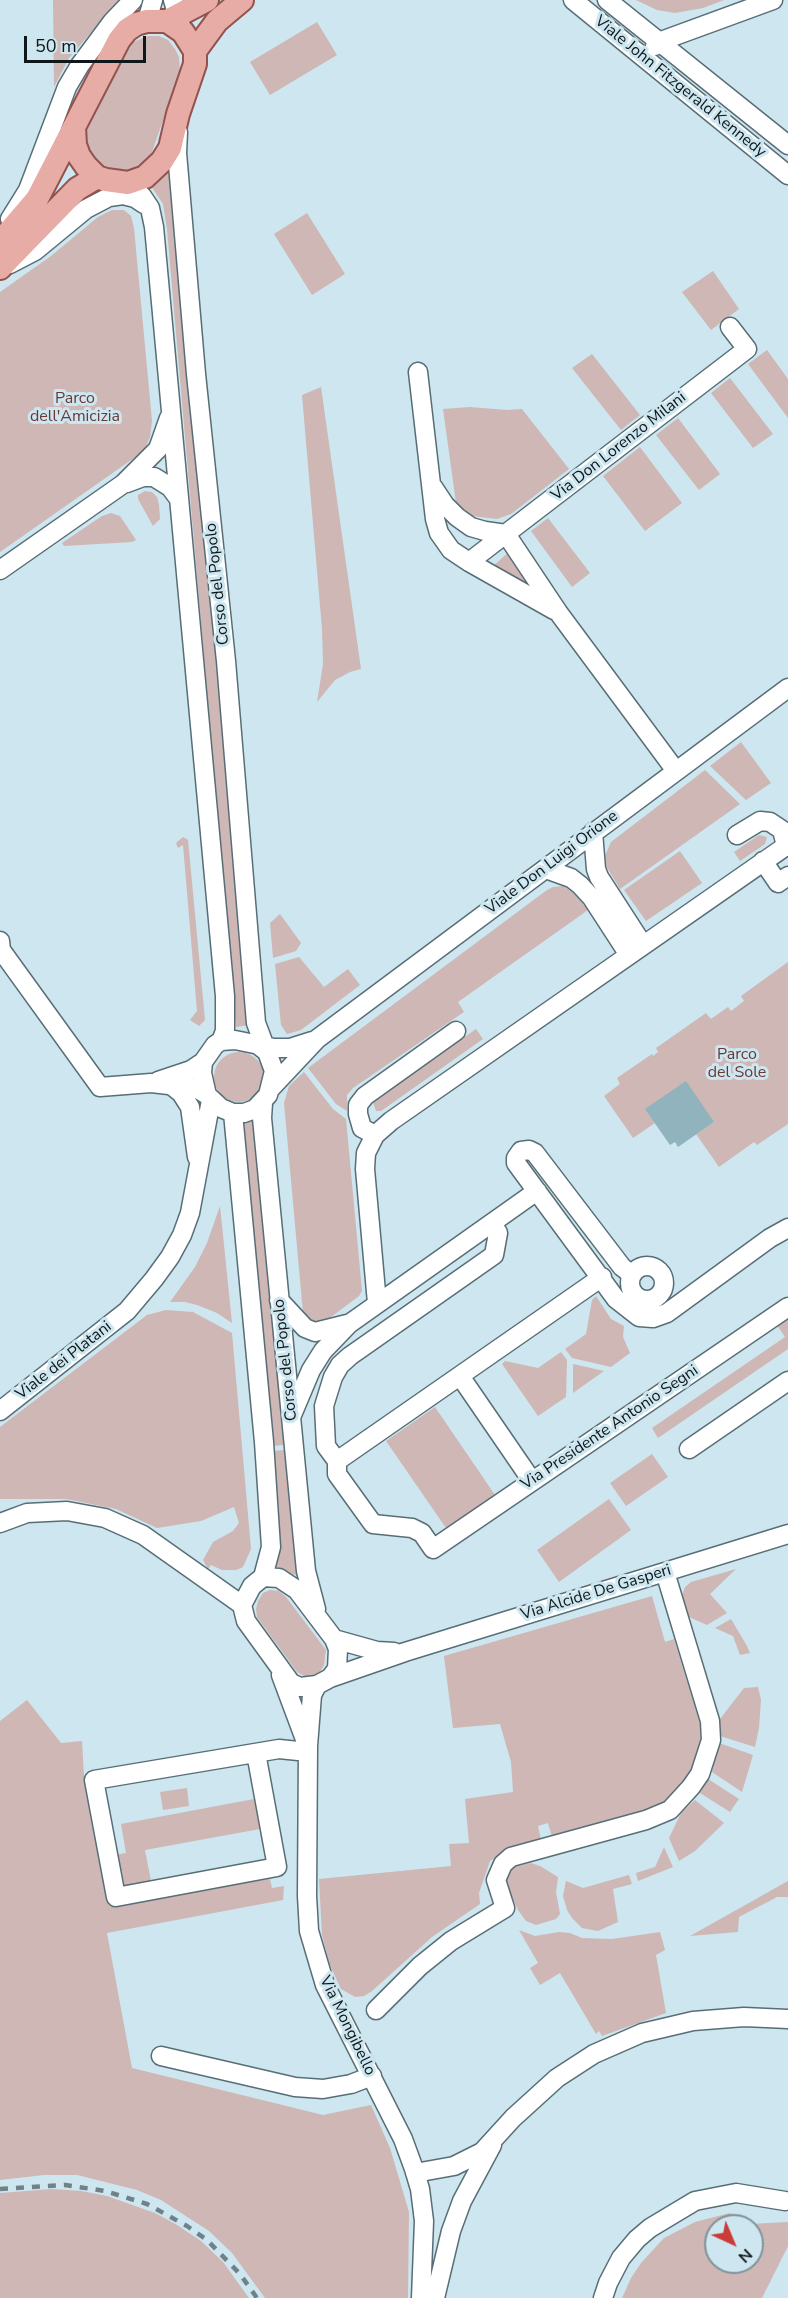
<!DOCTYPE html>
<style>
body{margin:0}
#map{position:relative;width:788px;height:2298px;overflow:hidden;background:#cde6ef;font-family:"Nunito Sans",sans-serif}
canvas{display:block}
.north{position:absolute;left:704px;top:2214px;width:60px;height:60px;box-sizing:border-box;background:#cde6ef;border:2px solid #81939a;border-radius:50%;rotate:136deg;font-size:16px;font-weight:700;line-height:24px;text-align:center;color:#0e171a}
.north::after{content:'';display:block;margin:auto;width:21px;height:27px;background:#cb3c39;clip-path:polygon(50% 0,100% 100%,50% 72%,0 100%)}
.scale{position:absolute;left:24px;top:36px;width:122px;height:27px;box-sizing:border-box;border:3px solid #0e171a;border-top:0;padding-left:8px;font-size:18px;line-height:21px;white-space:nowrap;color:#0e171a;-webkit-text-stroke:4px #cde6ef;paint-order:stroke}
</style>
<div id="map">
<canvas width="788" height="2298"></canvas>
<div class="north">N</div>
<div class="scale">50 m</div>
</div>
<script>
const g = document.querySelector('canvas').getContext('2d');
g.lineJoin = 'round';
function fill(path, color) { g.fillStyle = color; g.fill(path, 'evenodd'); }
const shape = rows => new Path2D(rows.map(r => 'M' + r).join(''));
function stroke(path, color, width, dash) { g.strokeStyle = color; g.lineWidth = width; g.lineCap = dash ? 'butt' : 'round'; g.setLineDash(dash || []); g.stroke(path); }
function label(font, color, halo, rows, align = 'center') {
  g.font = font + ' "Nunito Sans",sans-serif'; g.lineWidth = 6; g.setLineDash([]); g.textBaseline = 'middle'; g.strokeStyle = halo; g.fillStyle = color; for (const [text, x, y, turn = 0] of rows) {
    g.save(); g.translate(x, y); g.rotate((+turn || 0) * Math.PI / 180); g.textAlign = isNaN(turn) ? turn : align; if (halo) g.strokeText(text, 0, 0); g.fillText(text, 0, 0); g.restore();
  }
}
const green = shape([
 [53,0,119,0,69,58,54,87],
 [636,0,724,0,703,8,675,13,657,10],
 [317,22,337,55,270,95,250,62],
 [148,36,159,36,168,40,175,49,179,57,180,71,150,158,134,170,114,174,103,169,86,150,84,138,88,122,133,42],
 [170,168,250,1025,236,1027,167,229,163,204,151,186],
 [112,210,124,210,131,216,134,228,152,421,150,437,144,451,0,552,0,292,51,256,98,217],
 [307,213,345,274,312,295,274,234],
 [713,271,739,309,711,330,682,292],
 [767,350,788,379,788,418,748,364],
 [592,354,640,415,621,430,572,368],
 [730,378,773,434,753,448,711,393],
 [321,387,361,669,350,672,335,680,317,702,323,664,322,629,302,395],
 [470,407,507,410,522,409,569,469,511,514,497,519,472,516,456,503,443,409],
 [678,418,720,474,699,490,656,435],
 [640,447,682,503,645,531,603,476],
 [145,491,152,492,157,497,159,505,160,519,153,526,138,499,138,495],
 [111,513,120,516,136,540,132,542,64,546,62,543,102,516],
 [548,518,590,573,572,587,531,531],
 [510,551,538,592,492,567],
 [741,742,771,783,746,800,710,766],
 [705,770,740,804,620,889,605,864,604,858,611,842],
 [759,835,767,837,765,844,740,861,734,852],
 [183,837,188,840,205,1020,199,1026,190,1020,197,1011,183,845,178,848,176,843],
 [680,851,702,883,646,921,624,890],
 [563,886,576,895,588,910,458,1002,464,1012,353,1088,347,1095,347,1111,336,1104,308,1068,547,890,553,887],
 [280,914,301,943,296,951,273,958,270,923],
 [299,957,324,987,348,969,360,985,301,1030,287,1034,281,1025,275,964],
 [788,962,788,1124,757,1145,754,1142,719,1167,696,1134,714,1122,646,1109,655,1123,633,1138,604,1096,620,1084,617,1078,652,1054,653,1056,658,1052,656,1048,706,1013,711,1019,728,1007,731,1011,744,1001,741,996],
 [476,1029,483,1039,381,1111,376,1111,373,1102,376,1100],
 '214 1077a25 25 0 1 1 50 0a25 25 0 1 1-50 0Z',
 [304,1072,333,1109,346,1119,362,1291,359,1296,327,1320,314,1322,303,1313,284,1103,289,1086],
 [255,1120,284,1445,272,1446,244,1123],
 [220,1206,232,1323,217,1313,197,1305,185,1302,170,1302,195,1267,207,1243],
 [596,1296,611,1319,624,1326,623,1337,630,1353,611,1367,572,1358,565,1349,586,1334,592,1300],
 [166,1310,193,1312,232,1333,251,1549,243,1567,236,1570,222,1570,211,1565,208,1569,203,1560,213,1542,233,1531,239,1523,234,1507,201,1521,157,1528,116,1509,66,1499,0,1499,0,1427,147,1315],
 [788,1318,788,1349,658,1438,652,1428,785,1337,777,1325],
 [561,1352,567,1360,566,1397,538,1416,502,1364,505,1361,538,1368],
 [573,1364,604,1371,573,1393],
 [435,1407,495,1495,446,1528,386,1441],
 [285,1450,301,1577,275,1568,277,1551,272,1451],
 [652,1454,668,1477,626,1506,610,1483],
 [609,1499,631,1530,559,1582,537,1550],
 [736,1569,710,1594,727,1613,707,1625,689,1617,682,1595,685,1587,691,1582],
 [270,1590,279,1591,286,1597,326,1650,324,1665,320,1672,312,1676,304,1676,297,1672,257,1617,256,1609,258,1601,263,1593],
 [652,1596,665,1642,674,1639,701,1727,701,1740,693,1771,669,1799,659,1806,552,1837,548,1823,538,1826,541,1840,513,1848,490,1861,479,1893,480,1904,432,1937,372,1991,364,1996,355,1997,341,1989,329,1963,322,1935,319,1879,451,1866,449,1844,469,1843,465,1799,513,1792,511,1762,500,1724,453,1728,444,1656],
 [731,1619,747,1646,750,1653,740,1655,733,1636,715,1628],
 [758,1687,761,1700,759,1728,755,1747,720,1736,720,1719,744,1688],
 [27,1700,61,1743,82,1741,84,1776,109,1904,270,1879,272,1888,284,1886,283,1900,107,1933,132,2068,323,2115,371,2105,390,2148,409,2212,408,2298,265,2298,232,2253,209,2231,161,2200,137,2190,77,2175,44,2175,0,2180,0,1721],
 [719,1743,753,1755,742,1792,712,1772],
 [708,1779,739,1799,730,1812,700,1793],
 [187,1788,189,1806,163,1810,160,1792],
 [254,1799,260,1829,145,1850,152,1886,122,1891,115,1855,126,1853,121,1824],
 [695,1800,724,1823,695,1851,679,1861,669,1838,681,1813],
 [664,1847,673,1867,638,1881,636,1873,655,1867],
 [531,1863,540,1866,558,1877,556,1892,560,1914,556,1919,536,1925,526,1921,518,1910,505,1882,507,1871,513,1867],
 [629,1875,632,1884,613,1889,618,1922,598,1931,582,1928,572,1918,567,1910,563,1896,566,1881,583,1888],
 [788,1881,788,1897,777,1897,739,1917,738,1932,690,1936],
 [519,1930,535,1936,559,1932,570,1933,582,1938,612,1939,660,1932,665,1950,656,1955,666,2013,602,2036,599,2031,596,2034,560,1973,540,1985,530,1968,538,1963],
 [52,2189,81,2191,107,2196,155,2213,177,2225,201,2241,223,2262,249,2298,0,2298,0,2193],
 [730,2213,748,2224,788,2222,788,2246,762,2298,622,2298,631,2278,641,2263,664,2238,695,2222],
 [716,2226,752,2226,752,2262,716,2262]
]);
const water = shape([
 [686,1081,714,1122,678,1147,675,1142,670,1145,645,1109]
]);
const minor = shape([
 [173,0,181,27],
 [573,0,788,175],
 [607,0,788,145],
 [147,21,153,0],
 [655,46,661,41,773,0],
 [178,132,177,153,196,374,226,661,256,1023,267,1052],
 [128,183,142,196,150,208,154,227,225,996,225,1031,221,1041],
 [10,219,28,190,67,87,80,65,112,22,133,0],
 [10,264,35,251,86,209,109,197,123,195,135,198,144,204],
 [418,372,435,519,439,533,451,550,469,562,554,610],
 [127,483,143,477,154,477,170,487,179,499],
 [433,487,445,505,457,517,471,527,485,531,506,534,558,612,676,771],
 [469,562,747,349,730,327],
 [0,570,123,484,158,449,169,418],
 [593,832,596,869,599,877,643,945],
 [737,835,760,821,770,822,782,830,786,846,788,847],
 [763,861,778,883,788,876],
 [546,869,571,878,580,885,592,898,629,955],
 [0,941,1,950,100,1087,151,1083,196,1088,207,1095],
 [258,1045,267,1052,274,1071,268,1095,255,1109,244,1113,233,1113,221,1108,207,1095,202,1073,203,1062,215,1045,221,1041,235,1040,274,1048,290,1048,312,1041],
 [158,1081,191,1070,203,1062],
 [171,1085,181,1093,190,1107,197,1157],
 [271,1088,317,1039,788,688],
 [263,1103,262,1118,306,1571,316,1609],
 [233,1113,264,1442,271,1547,263,1577],
 [375,1135,362,1128,358,1114,358,1105,365,1096,456,1031],
 [492,1223,498,1233,494,1255,350,1356,340,1365,333,1377,324,1406,326,1446,337,1461,337,1474,373,1524,412,1528,422,1533,433,1549,788,1307],
 '630 1283a17 17 0 1 1 34 0a17 17 0 1 1-34 0Z',
 [631,1274,622,1267,535,1153,529,1150,521,1151,516,1158,516,1163,616,1299,639,1317,653,1318,667,1313,770,1238,788,1228],
 [279,1300,305,1328,315,1332,347,1324],
 [377,1303,365,1169,366,1153,375,1135,391,1121,786,846],
 [460,1376,532,1481],
 [0,1411,127,1311,154,1279,170,1257,182,1235,190,1213,211,1100],
 [292,1415,311,1370,323,1351,349,1324,537,1191],
 [689,1449,788,1381],
 [337,1461,602,1277],
 [0,1523,27,1513,67,1511,105,1518,143,1535,242,1605],
 [334,1639,377,1651,394,1652],
 [281,1675,306,1742],
 [330,1678,405,1652,788,1534],
 [317,1685,300,1687,291,1683,246,1621,242,1605,252,1586,263,1577,279,1578,297,1590,334,1639,338,1649,337,1669,330,1678,317,1685,312,1695,308,1746,307,1896,309,1931,325,1985,403,2139,414,2169,420,2189,424,2221,421,2298],
 [256,1753,277,1867,116,1897,94,1780,279,1749,308,1752],
 [376,2010,420,1966,451,1941,505,1908,496,1880,503,1864,511,1857,646,1820,670,1810,691,1787,700,1774,711,1740,710,1721,665,1572],
 [161,2056,295,2087,323,2089,351,2084,372,2076],
 [415,2173,454,2166,482,2152,513,2118,557,2078,594,2054,642,2033,693,2021,744,2017,788,2019],
 [435,2298,451,2231,462,2201,492,2145],
 [603,2298,608,2283,621,2258,637,2239,650,2228,695,2201,736,2193,785,2201]
]);
const major = shape([
 [147,21,167,21,183,32,195,51,195,64,178,114,170,148,162,161,145,177,128,183,106,180,97,177,86,166,79,156,75,145,74,127,119,40,127,30,136,24,147,21],
 [167,21,207,0],
 [195,51,217,21,242,0],
 [0,242,37,199,74,127],
 [0,268,77,189,97,177]
]);
const rail = shape([
 [0,2189,65,2185,105,2191,147,2204,187,2226,207,2240,240,2274,257,2298]
]);
const streetNames = [
 ["Viale John Fitzgerald Kennedy",680,87,39],
 ["Via Don Lorenzo Milani",619,447,-38],
 ["Corso del Popolo",218,584,-96],
 ["Viale Don Luigi Orione",552,863,-37],
 ["Corso del Popolo",286,1360,-96],
 ["Viale dei Platani",64,1361,-38],
 ["Via Presidente Antonio Segni",610,1428,-34],
 ["Via Alcide De Gasperi",596,1593,-17],
 ["Via Mongibello",347,2026,64]
];
const parkNames = [
 ["Parco",75,399],
 ["dell'Amicizia",75,417],
 ["Parco",737,1055],
 ["del Sole",737,1073]
];
fill(green, '#ceb7b4');
fill(water, '#90b3be');
stroke(minor, '#586e76', 21);
stroke(major, '#92534f', 26);
stroke(minor, '#fff', 18);
stroke(major, '#e8aca7', 22);
stroke(rail, '#708288', 4.5, [8, 8]);
label('16px', '#0e171a', '#cde6ef', streetNames);
label('16px', '#6a3834', '#cde6ef', parkNames);
</script>
